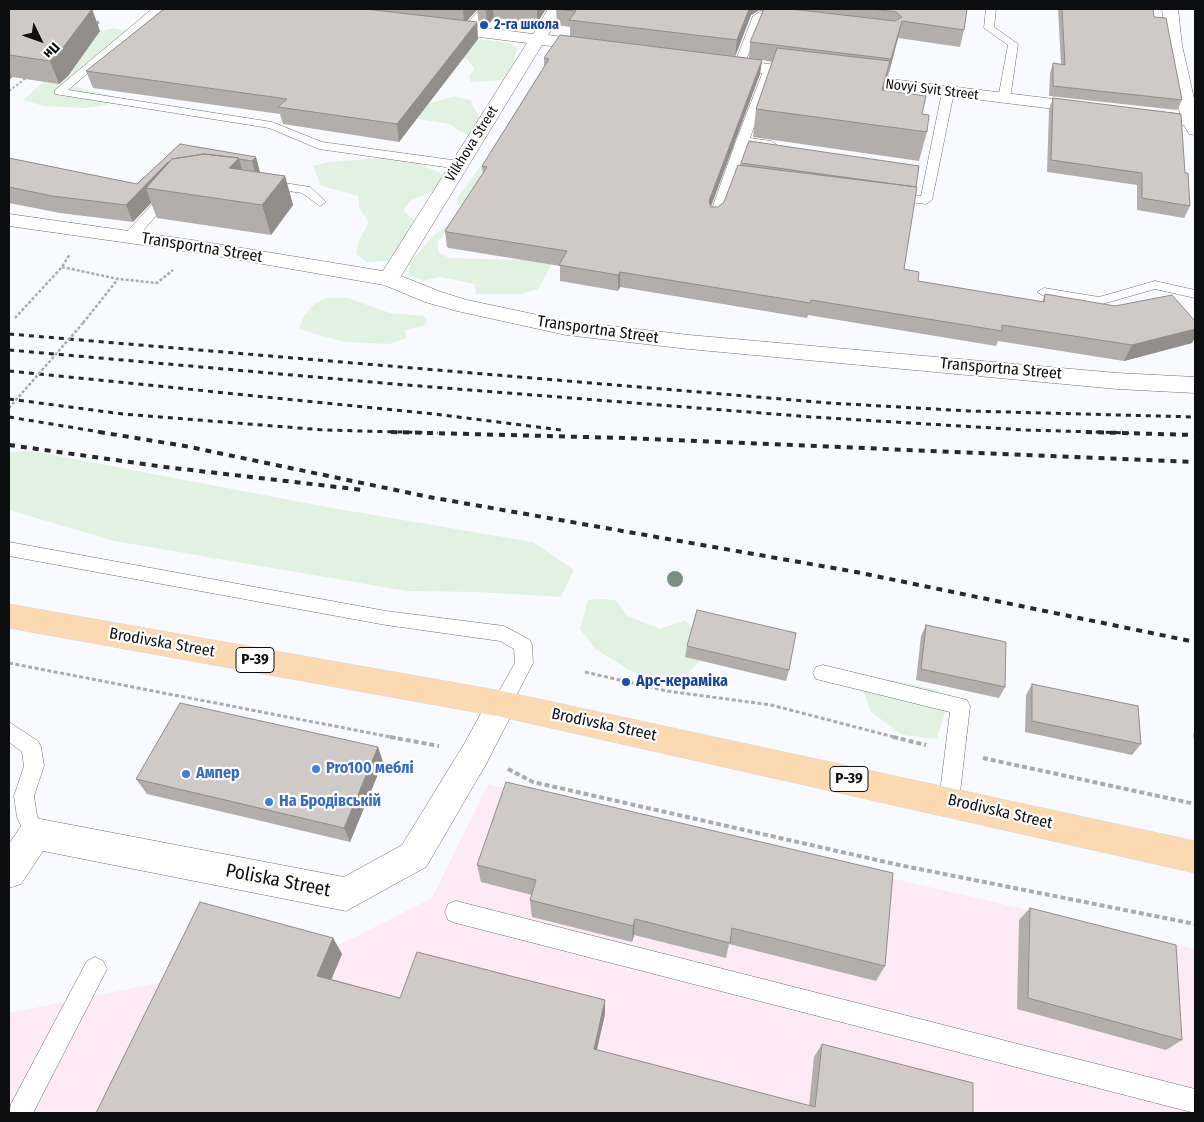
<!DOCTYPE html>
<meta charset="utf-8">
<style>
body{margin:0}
#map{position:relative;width:1204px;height:1122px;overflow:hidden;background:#f9faff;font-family:"Fira Sans Condensed",sans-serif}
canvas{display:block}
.frame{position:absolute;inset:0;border:10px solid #0d0e0f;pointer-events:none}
.north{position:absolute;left:15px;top:15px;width:50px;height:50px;-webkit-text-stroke:4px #fff;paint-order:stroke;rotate:132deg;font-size:14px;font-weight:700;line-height:20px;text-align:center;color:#0d0e0f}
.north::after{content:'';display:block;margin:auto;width:18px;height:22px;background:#0d0e0f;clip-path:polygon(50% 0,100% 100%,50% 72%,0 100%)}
</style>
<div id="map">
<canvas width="1204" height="1122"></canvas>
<div class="frame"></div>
<div class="north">Пн</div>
</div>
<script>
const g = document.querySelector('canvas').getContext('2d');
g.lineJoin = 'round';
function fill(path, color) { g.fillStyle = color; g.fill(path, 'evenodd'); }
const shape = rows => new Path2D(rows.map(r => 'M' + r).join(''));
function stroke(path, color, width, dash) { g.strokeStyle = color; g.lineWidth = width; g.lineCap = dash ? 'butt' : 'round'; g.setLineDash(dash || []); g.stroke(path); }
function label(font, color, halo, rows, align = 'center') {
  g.font = font + ' "Fira Sans Condensed",sans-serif'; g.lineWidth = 4.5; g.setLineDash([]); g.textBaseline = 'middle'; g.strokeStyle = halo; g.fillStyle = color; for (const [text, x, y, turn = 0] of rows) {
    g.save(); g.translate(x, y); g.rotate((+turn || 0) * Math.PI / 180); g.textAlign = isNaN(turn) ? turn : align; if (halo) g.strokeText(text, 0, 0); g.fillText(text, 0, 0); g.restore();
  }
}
const industrial = shape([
 [488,784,1195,949,1195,1113,9,1113,9,1013,333,948,432,898]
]);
const green = shape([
 [115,28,132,33,69,85,116,97,106,105,85,108,43,106,23,100,100,31],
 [472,38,510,43,518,49,513,60,516,64,505,80,471,82,469,76,474,69,468,60,436,50],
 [454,96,470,100,479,117,492,126,470,136,459,131,450,124,393,115],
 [730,137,738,143,727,167,721,173,556,257,538,289,521,294,476,294,475,284,440,277,423,281,408,274,410,262,435,234,453,221,438,242,438,252,449,258,520,260,526,251],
 [380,158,418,163,446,176,433,191,412,200,403,210,424,230,407,255,386,261,366,262,356,254,359,240,369,223,359,208,358,196,321,186,313,166,328,162],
 [486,159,489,164,481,174,480,183,493,199,458,205,457,198],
 [326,298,348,298,390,313,424,316,428,321,423,326,405,330,407,338,389,344,345,342,314,334,299,328,303,318,313,305],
 [32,451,338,509,533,542,574,570,561,597,477,592,407,591,114,541,9,510,9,452],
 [603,599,615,600,628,616,660,629,685,620,702,640,699,662,678,682,631,671,595,649,580,629,588,600],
 [891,680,938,690,946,709,937,739,902,735,870,711,861,682]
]);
const pathFar3 = shape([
 [92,21,100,22,95,25],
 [9,91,26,78]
]);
const pathFar2 = shape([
 [62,267,118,279,157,283,173,270],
 [15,318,62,267,70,254],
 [83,323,118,279]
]);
const pathFar1 = shape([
 [9,663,396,738],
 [585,672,667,691,771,705,898,738]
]);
const path = shape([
 [390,737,439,746],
 [893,737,926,745],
 [983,758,1195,804],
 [508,769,533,782,899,865,1195,924]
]);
const lane = shape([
 [152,9,163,9,68,90,272,122,322,142,459,161,465,165,459,169,319,149,269,128,55,94,55,90,152,9],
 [480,9,490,9,471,32,463,32,463,28,480,9],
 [986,9,996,9,994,27,1018,44,1010,99,1004,102,998,99,1008,45,984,28,986,9],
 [758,13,785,17,790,20,785,23,762,20,744,65,743,67,735,67,734,65,753,16,758,13],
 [769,66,774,69,750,138,771,141,777,145,771,149,747,145,738,171,761,175,763,178,757,182,735,178,721,217,715,221,710,220,709,217,736,141,764,69,769,66],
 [948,89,954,92,932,200,926,204,888,199,886,196,888,193,892,192,921,196,942,92,948,89],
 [265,180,310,187,326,202,320,206,302,193,261,187,259,184,261,181,265,180],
 [169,189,175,193,173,196,135,240,125,240,123,237,125,234,165,190,169,189],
 [1155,281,1195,290,1195,298,1155,289,1099,305,1044,296,1037,292,1044,288,1099,297,1155,281],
 [9,542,386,611,504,626,530,640,532,645,533,663,509,710,502,712,495,710,492,704,515,663,514,649,500,641,386,625,9,556,9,542],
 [823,665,967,700,970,706,959,801,956,808,949,811,942,808,939,801,950,712,816,679,813,673,816,667,823,665],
 [9,722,38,741,41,747,44,766,34,796,37,816,46,834,42,841,35,844,28,841,17,817,14,796,24,766,22,752,9,742,9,722],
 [456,901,1195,1089,1195,1113,456,923,448,920,445,912,448,904,456,901],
 [95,957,103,961,107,969,33,1113,9,1113,11,1104,87,961,95,957]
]);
const street = shape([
 [548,9,564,9,548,35,593,41,599,42,601,46,599,50,593,51,542,45,401,276,441,292,467,300,566,321,689,335,1117,373,1195,377,1195,393,1117,389,689,349,566,335,457,311,425,302,384,285,199,253,9,226,9,214,199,241,383,271,527,43,440,32,432,27,440,22,533,34,548,9],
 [1162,9,1178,9,1182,45,1195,103,1195,135,1189,134,1184,125,1145,120,1139,119,1136,115,1139,111,1145,110,1180,114,1166,45,1162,9],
 [723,58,807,69,813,70,816,74,813,78,807,79,717,67,715,63,717,59,723,58],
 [849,74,1087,103,1093,104,1096,108,1093,112,1087,113,843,83,840,79,843,75,849,74],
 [502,691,513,695,517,704,485,766,426,867,346,911,43,851,21,884,9,888,9,844,23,823,35,818,344,877,402,845,463,746,491,695,502,691]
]);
const primary = shape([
 [9,604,502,691,1195,841,1195,873,502,717,9,628,9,604]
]);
const railFar1 = shape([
 [9,334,829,403,969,411,1195,417],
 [9,350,394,384,812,417,1026,430,1129,433],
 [9,371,434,414,561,430],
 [9,399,123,414,324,430,438,433],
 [9,417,106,433]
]);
const rail = shape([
 [99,432,185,446,429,497,856,572,1195,642],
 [391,432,624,438,1195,462],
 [1086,432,1195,435],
 [9,445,165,467,363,490]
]);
const pathBridge = shape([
 [9,408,83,323]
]);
const trees = [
 [675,579]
];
const wall = shape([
 [9,9,92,9,100,31,68,76,59,84,12,77,9,80],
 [168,9,546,9,537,23,494,18,487,26,479,25,477,9,467,21,478,39,399,142,283,124,280,114,93,88,86,71],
 [556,9,967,9,964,30,960,47,898,38,888,76,887,76,884,90,922,114,927,132,919,161,753,137,756,109,772,62,762,60,760,74,711,207,718,207,724,202,741,163,919,166,904,269,918,281,1042,302,1045,294,1192,343,1124,361,998,341,996,346,808,315,807,318,620,287,618,291,560,281,560,266,449,248,447,247,445,231,483,174,482,166,544,67,544,58,570,36,570,27,557,25],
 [758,11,763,12,750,42,749,58,735,56,751,15],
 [1058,9,1153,9,1154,17,1182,100,1177,110,1049,96,1050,73,1053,63,1061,64],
 [1053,98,1185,173,1190,206,1184,218,1137,210,1137,185,1047,172,1049,110],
 [180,144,256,157,260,172,285,176,293,205,271,235,157,218,151,203,133,222,60,213,9,203,9,158,137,184],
 [926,625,1005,687,999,698,916,680,921,636],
 [687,646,789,670,786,681,685,657],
 [1032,684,1141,744,1132,755,1025,732,1026,695],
 [1195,732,1195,747,1193,734],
 [378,747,383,762,350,842,147,794,136,779],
 [477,865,885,966,876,981,729,944,726,958,634,935,632,942,532,917,530,900,532,895,481,882],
 [1030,908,1182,1040,1166,1050,1017,1009,1019,920],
 [333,938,342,954,331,979,400,998,605,1000,605,1014,597,1050,809,1106,814,1057,822,1044,973,1113,96,1113]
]);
const shadedWall = shape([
 [92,9,100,31,68,76,59,84,50,61],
 [463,9,478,9,464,24],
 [487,9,493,9,494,18,487,26,486,10],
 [537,9,546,9,537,23],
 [749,9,758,9,758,11,751,15,735,57,737,40],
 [902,21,898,38,888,76,891,59],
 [477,22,478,39,399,142,397,124],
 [762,60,760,74,707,216,709,201],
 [890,61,884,89,876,119,882,90],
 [9,70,12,77,9,80],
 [207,155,146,188,151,203,133,222,126,205,167,163],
 [256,157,260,173,256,177,252,161],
 [239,158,247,188,229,168],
 [285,176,293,205,271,235,262,205],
 [620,272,620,287,618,291,618,275],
 [1195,329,1195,338,1192,343,1124,361,1132,345],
 [378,747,383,762,350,842,344,828],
 [635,919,634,935,632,942,633,926],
 [333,938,342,954,327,990,317,976],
 [605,1000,605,1014,594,1061,594,1049]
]);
const building = shape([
 [9,9,92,9,59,53,50,61,9,55,9,9],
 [168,9,366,9,477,22,397,124,278,107,287,99,86,71,163,10,168,9],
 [556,9,749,9,737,40,569,20,576,11,556,9],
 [764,9,791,9,895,21,902,17,896,12,872,9,967,9,964,30,902,21,891,59,750,42,764,9],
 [1062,9,1153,9,1154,17,1166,18,1182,100,1053,86,1053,63,1065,65,1062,9],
 [560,35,762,60,709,201,711,207,718,207,724,202,738,165,917,187,904,269,919,272,918,281,1044,302,1045,294,1115,306,1172,295,1195,321,1195,329,1132,345,1002,325,1002,331,811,300,810,303,620,272,618,275,559,265,567,251,447,232,445,231,487,167,482,166,549,59,544,58,560,35],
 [777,48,890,61,882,90,926,96,922,114,929,115,927,132,756,109,777,48],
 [1053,98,1181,114,1185,173,1188,173,1190,206,1142,198,1142,173,1051,160,1053,98],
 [749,141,919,166,916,187,741,163,749,141],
 [180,144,256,157,252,161,238,159,239,158,204,154,172,159,169,162,167,163,126,205,52,196,9,187,9,158,137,184,180,144],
 [204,154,239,158,229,168,285,176,262,205,146,188,172,159,204,154],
 [697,610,796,633,789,670,687,646,697,610],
 [926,625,1006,642,1005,687,921,669,926,625],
 [1032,684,1138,706,1141,744,1032,721,1032,684],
 [180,703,378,747,344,828,136,779,180,703],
 [506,782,893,873,885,966,732,928,730,943,635,919,633,926,530,900,536,880,477,865,506,782],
 [200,902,333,938,317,976,400,998,417,952,605,1000,594,1049,815,1107,822,1044,973,1083,973,1113,96,1113,200,902],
 [1030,908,1176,945,1182,1040,1028,998,1030,908]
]);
const markers = [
 [484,25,5,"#1a4fb4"],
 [626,682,5,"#1a4fb4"],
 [316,769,5,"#3f7fe0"],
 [186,774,5,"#3f7fe0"],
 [269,802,5,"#3f7fe0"]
];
const farTransitnames = [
 ["2-га школа",494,25]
];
const farStreetnames = [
 ["Novyi Svit Street",932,90,7],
 ["Vilkhova Street",472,144,-58]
];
const shields = [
 [255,660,38],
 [849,779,38]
];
const shieldNames = [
 ["Р-39",255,660],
 ["Р-39",849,779]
];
const streetNames = [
 ["Transportna Street",202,248,9],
 ["Transportna Street",598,330,8],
 ["Transportna Street",1001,369,5],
 ["Brodivska Street",162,643,10],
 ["Brodivska Street",604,725,12],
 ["Brodivska Street",1000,812,13]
];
const transitNames = [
 ["Арс-кераміка",636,682]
];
const shopNames = [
 ["Pro100 меблі",326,769],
 ["Ампер",196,774],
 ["На Бродівській",279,802]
];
const nearStreetnames = [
 ["Poliska Street",278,881,11]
];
fill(industrial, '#fdeaf4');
fill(green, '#e2f2e2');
stroke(lane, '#6f7075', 1);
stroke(street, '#6f7075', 1);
stroke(primary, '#d8d8d9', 1);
stroke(pathFar3, '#aaabae', 2, [2.5, 2]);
stroke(pathFar2, '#aaabae', 2.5, [3, 2]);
stroke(pathFar1, '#aaabae', 3, [4, 2.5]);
stroke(path, '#aaabae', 4, [5, 3]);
fill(lane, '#fff');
fill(street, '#fff');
fill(primary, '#fbdab1');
stroke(railFar1, '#272829', 3, [5, 5]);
stroke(rail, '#272829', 4, [6, 6]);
stroke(pathBridge, '#aaabae', 2.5, [3, 2]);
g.fillStyle = '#7c9080';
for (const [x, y] of trees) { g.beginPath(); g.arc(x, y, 8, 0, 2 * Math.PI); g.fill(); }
fill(wall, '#b2aeab');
fill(shadedWall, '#918d8b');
fill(building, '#cfcac7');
stroke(building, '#918d8b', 1);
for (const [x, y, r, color] of markers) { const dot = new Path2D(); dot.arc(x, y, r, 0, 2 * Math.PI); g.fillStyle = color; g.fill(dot); stroke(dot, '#fff', 2); }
label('bold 14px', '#164399', '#fff', farTransitnames, 'left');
label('14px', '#0d0e0f', '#fff', farStreetnames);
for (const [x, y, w] of shields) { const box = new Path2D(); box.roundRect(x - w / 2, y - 12.5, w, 25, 4); g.fillStyle = '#fff'; g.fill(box); stroke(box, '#0d0e0f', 1); }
label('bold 15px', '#0d0e0f', null, shieldNames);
label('16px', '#0d0e0f', '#fff', streetNames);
label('bold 16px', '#164399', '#fff', transitNames, 'left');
label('bold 16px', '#366cbe', '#fff', shopNames, 'left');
label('19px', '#0d0e0f', '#fff', nearStreetnames);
</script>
